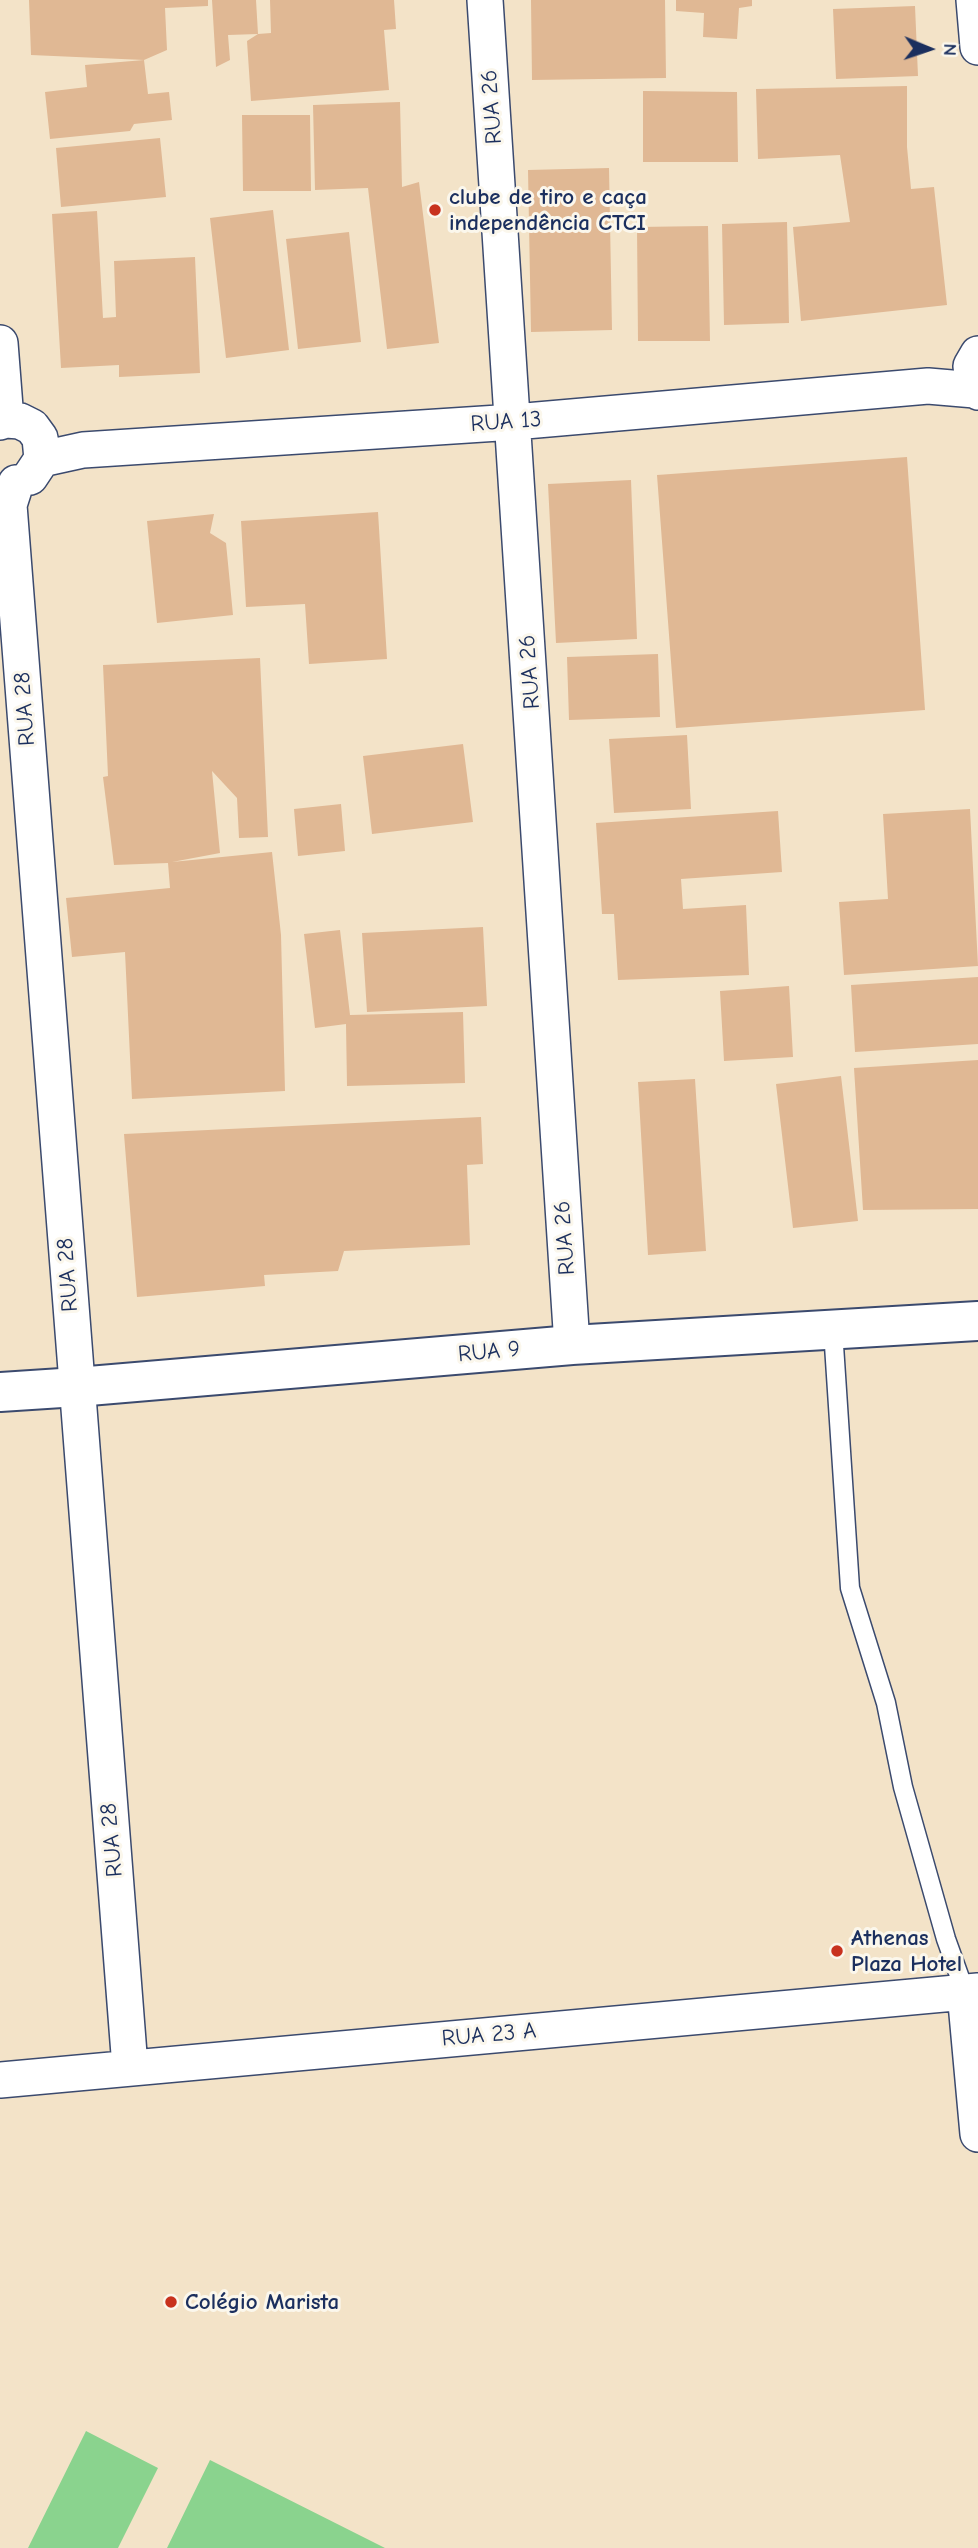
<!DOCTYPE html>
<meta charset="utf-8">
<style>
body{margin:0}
#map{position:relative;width:978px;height:2548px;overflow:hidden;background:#f3e3c8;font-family:"Comic Neue",sans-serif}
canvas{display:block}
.north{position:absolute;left:894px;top:14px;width:70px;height:70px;-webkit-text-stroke:5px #fbf7ec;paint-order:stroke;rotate:92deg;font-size:19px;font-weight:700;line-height:28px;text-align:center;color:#1b2f5e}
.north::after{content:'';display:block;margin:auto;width:24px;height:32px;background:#1b2f5e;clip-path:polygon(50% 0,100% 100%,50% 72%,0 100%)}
</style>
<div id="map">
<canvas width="978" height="2548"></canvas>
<div class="north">N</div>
</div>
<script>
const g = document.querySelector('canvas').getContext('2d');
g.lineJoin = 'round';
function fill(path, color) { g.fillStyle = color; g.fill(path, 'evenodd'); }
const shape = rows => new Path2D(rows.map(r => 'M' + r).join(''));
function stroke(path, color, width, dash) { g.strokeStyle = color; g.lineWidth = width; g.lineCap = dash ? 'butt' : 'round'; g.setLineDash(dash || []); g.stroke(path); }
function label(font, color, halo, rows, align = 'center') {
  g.font = font + ' "Comic Neue",sans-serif'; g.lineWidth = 6; g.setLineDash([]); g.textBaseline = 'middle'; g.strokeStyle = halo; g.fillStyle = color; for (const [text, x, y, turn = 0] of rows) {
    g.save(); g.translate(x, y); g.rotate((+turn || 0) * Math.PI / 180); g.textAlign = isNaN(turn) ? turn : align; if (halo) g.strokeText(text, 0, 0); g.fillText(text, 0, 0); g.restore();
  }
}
const green = shape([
 [86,2431,158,2468,118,2548,28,2548],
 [210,2460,385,2548,167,2548]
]);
const building = shape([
 [29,0,208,0,208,6,165,8,167,50,144,60,31,55],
 [212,0,256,0,258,34,228,35,230,60,216,67],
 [270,0,394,0,396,29,384,30,389,90,251,101,247,41,258,34,271,33],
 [531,0,665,0,666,78,532,80],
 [676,0,752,0,752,6,739,8,737,39,703,37,704,13,676,11],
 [915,6,918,76,836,79,833,9],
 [144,60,148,94,169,92,172,120,134,124,130,131,50,139,45,92,87,87,85,65],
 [907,86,907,147,911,189,934,187,947,305,801,321,793,227,850,222,840,155,758,159,756,89],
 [643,91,737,92,738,162,643,162],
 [400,102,402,187,419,182,439,343,387,349,368,188,315,190,313,105],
 [242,115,310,115,311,191,243,191],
 [160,138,166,197,61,207,56,148],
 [609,168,612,330,531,332,528,170],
 [273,210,289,350,226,358,210,218],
 [97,211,103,318,116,317,114,261,195,257,200,373,119,377,119,365,61,368,52,214],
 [787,222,789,323,724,325,722,224],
 [708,226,710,341,638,341,637,227],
 [349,232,361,342,298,349,286,239],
 [907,457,925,710,676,728,657,475],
 [631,480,637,639,556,643,548,484],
 [378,512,387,659,309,664,305,604,246,607,241,521],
 [214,514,210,533,226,543,233,615,157,623,147,521],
 [658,654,660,717,569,720,567,657],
 [260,658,268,837,239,838,237,798,212,771,220,853,172,862,272,852,281,935,285,1091,132,1099,125,952,72,957,66,898,170,888,168,863,114,865,103,777,108,776,103,665],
 [687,735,691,809,614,813,609,739],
 [463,744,473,822,372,834,363,756],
 [341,804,345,851,298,856,294,809],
 [970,809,978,966,844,975,839,902,888,899,883,814],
 [778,811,782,872,681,879,683,909,746,905,749,975,618,980,614,914,602,914,596,823],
 [483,927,487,1006,367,1012,362,933],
 [340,930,350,1015,463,1012,465,1083,347,1086,346,1024,315,1028,304,934],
 [978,977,978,1044,855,1052,851,985],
 [789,986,793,1057,724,1061,720,991],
 [978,1060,978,1209,863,1210,854,1068],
 [841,1076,858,1221,793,1228,776,1084],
 [695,1079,706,1251,648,1255,638,1082],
 [481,1117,483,1164,467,1165,470,1245,344,1251,338,1271,264,1275,265,1286,137,1297,124,1134]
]);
const service = shape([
 [833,1330,850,1588,886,1703,903,1787,946,1939,965,1992]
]);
const minor = shape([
 [485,0,572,1345],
 [974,0,978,47],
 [0,343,6,420],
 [978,354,971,366,975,390,978,392],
 [0,422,6,420,20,421,32,427,40,438,42,459,30,477],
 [42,459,83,450,514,422,928,386,975,390],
 [16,483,9,505,130,2067],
 [965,1992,978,2134],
 [0,2080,978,1991]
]);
const tertiary = shape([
 [0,1392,77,1387,572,1345,978,1321]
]);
const markers = [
 [435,210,7,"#c8321e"],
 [837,1951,7,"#c8321e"],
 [171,2302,7,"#c8321e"]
];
const streetNames = [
 ["RUA 26",492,107,-94],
 ["RUA 13",506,422,-4],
 ["RUA 26",530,672,-94],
 ["RUA 28",25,709,-94],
 ["RUA 26",565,1238,-94],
 ["RUA 28",68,1275,-94],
 ["RUA 9",489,1352,-5],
 ["RUA 28",112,1840,-95],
 ["RUA 23 A",489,2035,-5]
];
const poiNames = [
 ["clube de tiro e caça",449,197],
 ["independência CTCI",449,223],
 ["Athenas",851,1938],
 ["Plaza Hotel",851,1964],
 ["Colégio Marista",185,2302]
];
fill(green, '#8ad38e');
fill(building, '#e0b894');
stroke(service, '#3b4a6e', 21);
stroke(minor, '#3b4a6e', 38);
stroke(tertiary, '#3b4a6e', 42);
stroke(service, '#fff', 18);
stroke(minor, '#fff', 35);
stroke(tertiary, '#fff', 38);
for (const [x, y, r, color] of markers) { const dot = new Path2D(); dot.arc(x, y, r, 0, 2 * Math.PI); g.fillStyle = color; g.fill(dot); stroke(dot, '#fbf7ec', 2.5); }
label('23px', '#1b2f5e', '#fbf7ec', streetNames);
label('bold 23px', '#1b2f5e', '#fbf7ec', poiNames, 'left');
</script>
